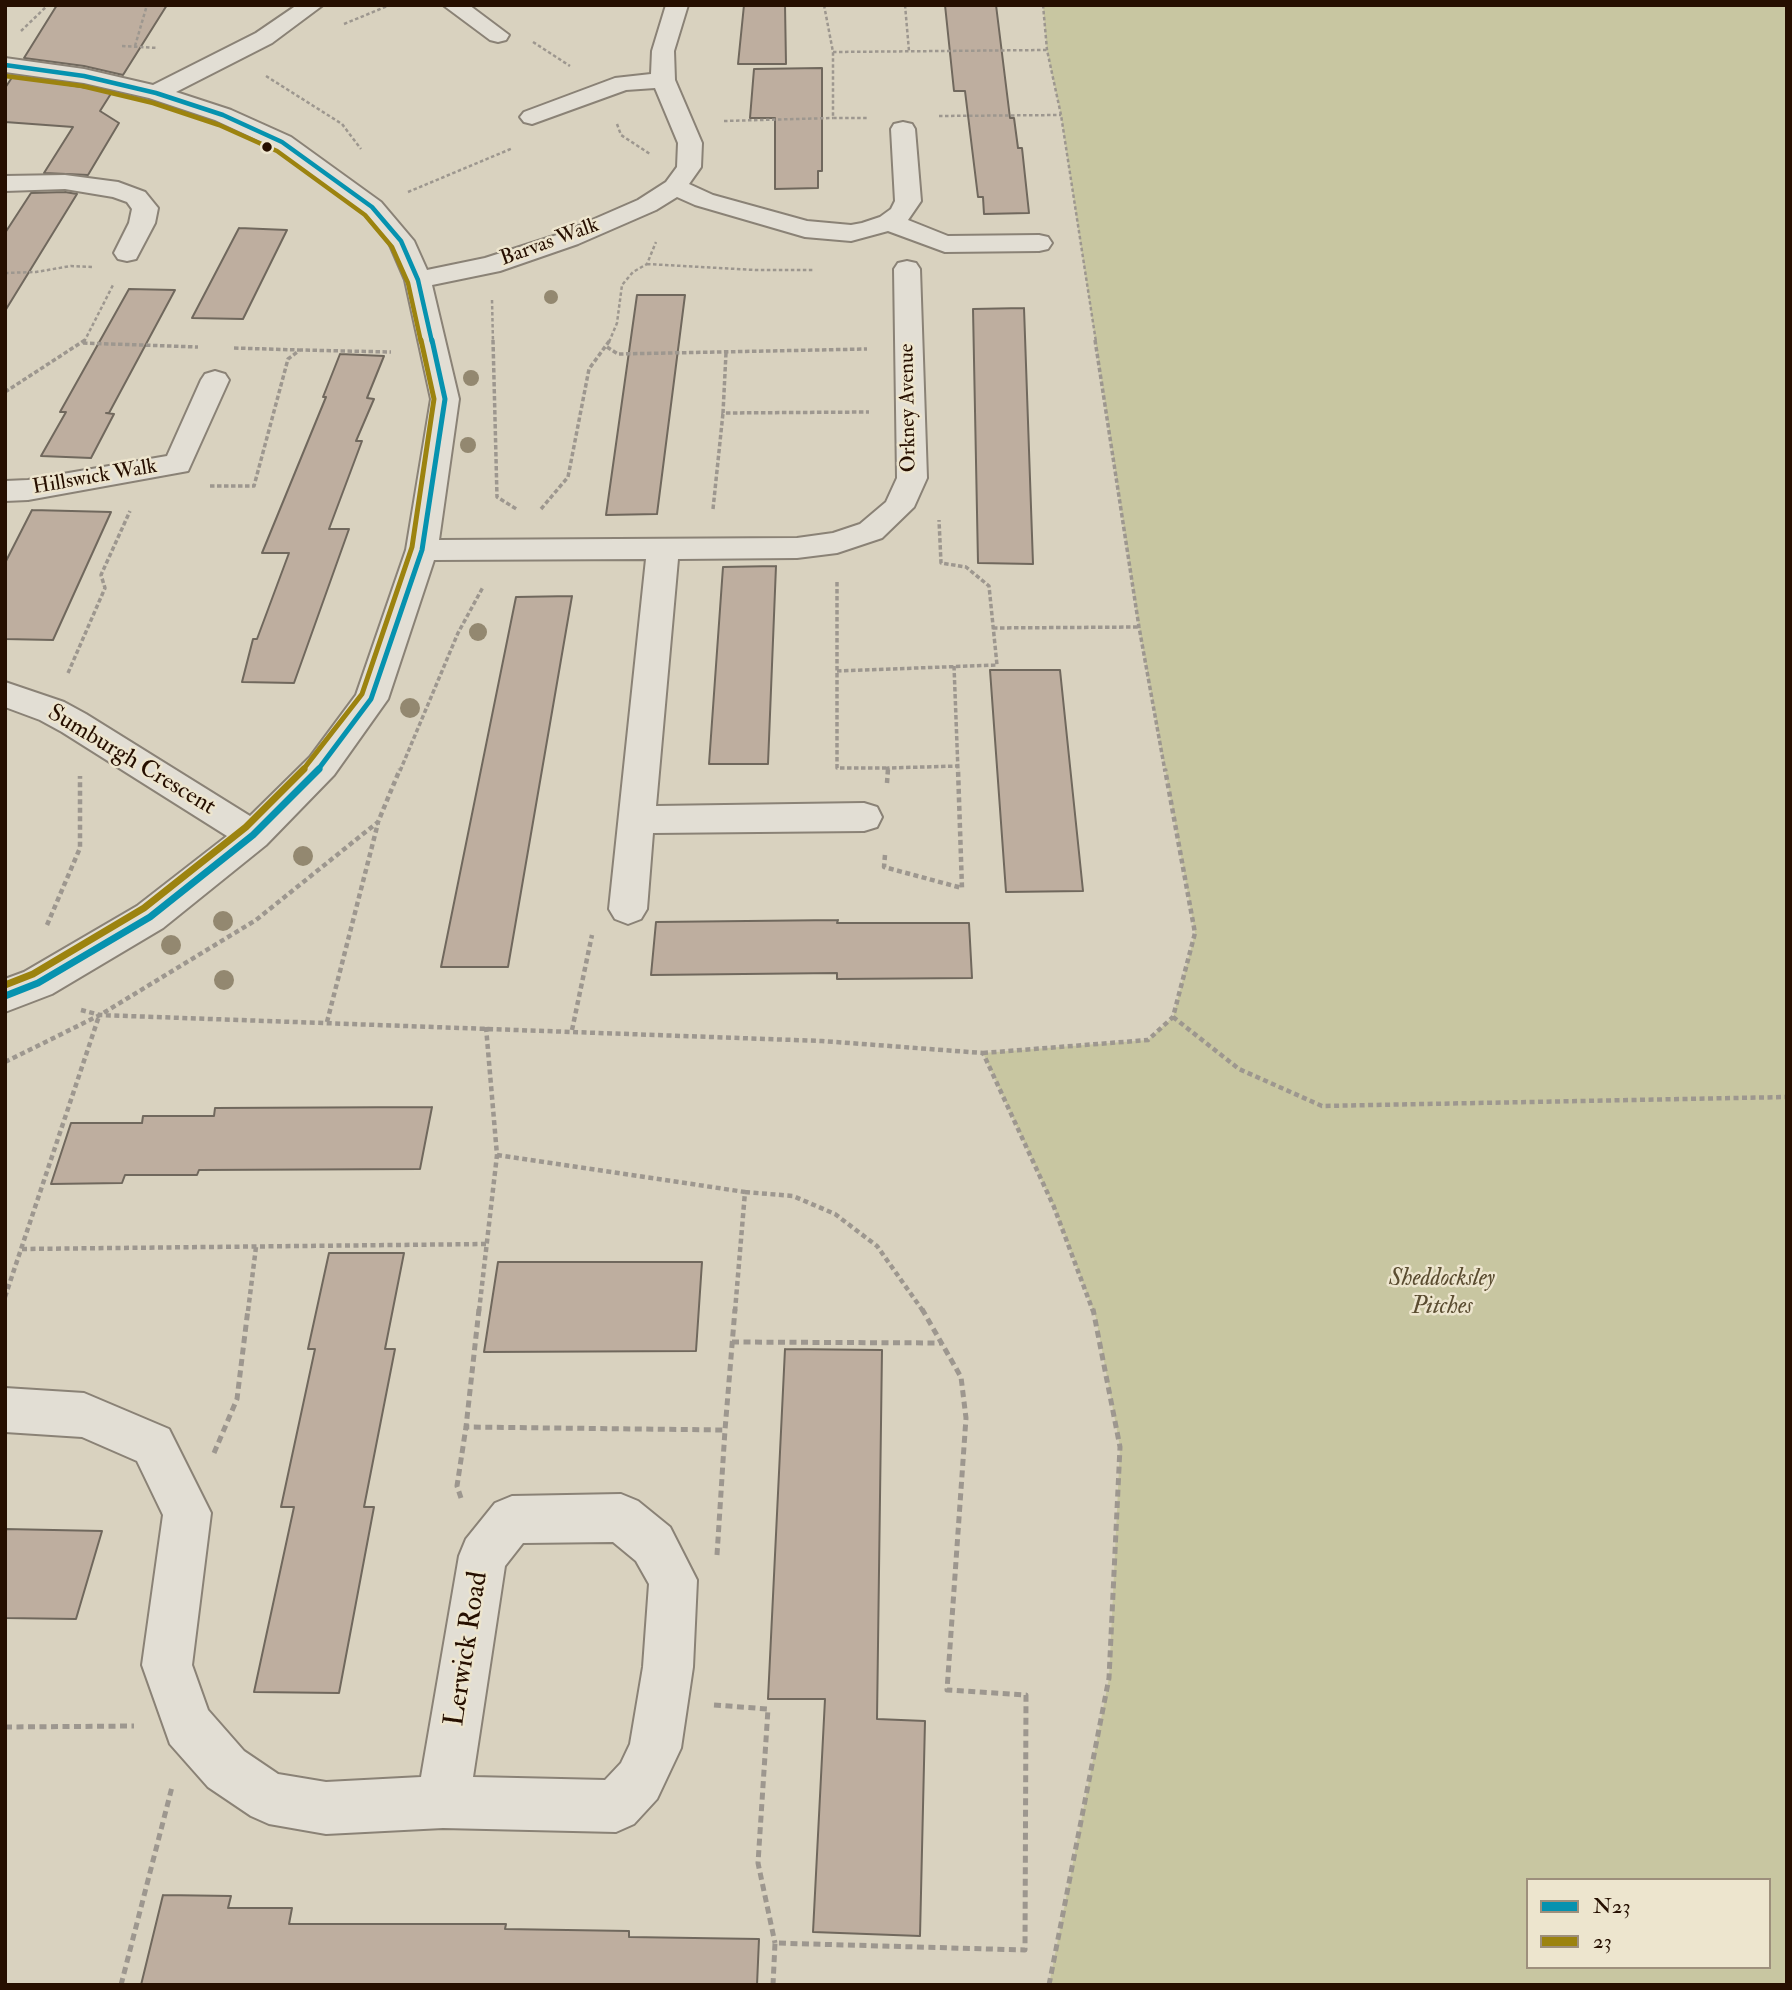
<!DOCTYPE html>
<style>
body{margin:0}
#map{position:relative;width:1792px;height:1990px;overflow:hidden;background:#d9d2bf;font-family:"IM FELL Double Pica",serif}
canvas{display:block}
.frame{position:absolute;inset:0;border:7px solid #260f00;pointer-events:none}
.legend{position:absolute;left:1526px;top:1878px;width:245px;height:91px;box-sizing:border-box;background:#ede5ce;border:2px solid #9d8f7c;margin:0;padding:9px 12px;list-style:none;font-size:21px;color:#260f00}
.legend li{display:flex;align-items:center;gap:14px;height:35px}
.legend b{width:35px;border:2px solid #9d8f7c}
</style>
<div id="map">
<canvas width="1792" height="1990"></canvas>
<div class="frame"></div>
<ul class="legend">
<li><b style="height:9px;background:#0692af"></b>N23</li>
<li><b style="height:9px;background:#9c830f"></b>23</li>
</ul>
</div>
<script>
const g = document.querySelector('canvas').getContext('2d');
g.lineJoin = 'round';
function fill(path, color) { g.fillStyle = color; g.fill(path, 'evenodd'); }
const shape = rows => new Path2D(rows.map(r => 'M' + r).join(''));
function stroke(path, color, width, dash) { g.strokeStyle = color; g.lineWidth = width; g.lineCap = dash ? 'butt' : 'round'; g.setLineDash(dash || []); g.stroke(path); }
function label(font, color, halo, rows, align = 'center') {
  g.font = font + ' "IM FELL Double Pica",serif'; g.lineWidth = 5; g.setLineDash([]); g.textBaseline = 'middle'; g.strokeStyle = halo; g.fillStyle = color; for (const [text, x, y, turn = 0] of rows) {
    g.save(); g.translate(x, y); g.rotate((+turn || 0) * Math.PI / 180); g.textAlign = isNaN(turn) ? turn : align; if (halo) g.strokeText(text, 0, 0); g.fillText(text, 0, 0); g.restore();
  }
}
const green = shape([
 [1043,5,1787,5,1787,1985,1049,1985,1109,1678,1120,1447,1096,1318,1054,1207,983,1053,1148,1040,1173,1017,1195,933,1139,627,1061,115,1047,50],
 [1528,1880,1769,1880,1769,1967,1528,1967]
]);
const building = shape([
 [57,5,167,5,123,75,84,66,24,58,57,5],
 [744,5,785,5,786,64,738,64,744,5],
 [945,5,996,5,1010,118,1014,118,1018,148,1022,148,1029,213,984,214,983,197,978,197,965,91,954,91,945,5],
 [822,68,822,171,818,171,818,188,775,189,775,118,750,118,754,69,822,68],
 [13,76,112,92,100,111,119,123,88,175,44,173,73,127,5,122,5,88,13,76],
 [65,192,77,194,5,311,5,233,31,193,65,192],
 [239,228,287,230,243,319,192,318,239,228],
 [129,289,175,290,109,413,106,413,114,414,91,458,41,456,66,412,60,412,129,289],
 [637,295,685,295,657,514,606,515,637,295],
 [1024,308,1033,564,978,563,973,309,1024,308],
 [340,354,384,356,367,398,374,399,356,441,362,441,329,529,349,529,294,683,242,682,253,639,257,639,289,553,262,553,326,397,323,397,340,354],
 [32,510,111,512,53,640,5,639,5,563,32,510],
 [776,566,768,764,709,764,723,567,776,566],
 [572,596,508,967,441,967,516,597,572,596],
 [990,670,1060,670,1083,891,1006,892,990,670],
 [838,920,837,923,969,923,972,978,837,979,837,973,651,975,656,922,838,920],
 [432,1107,420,1169,199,1170,197,1175,125,1175,122,1183,51,1184,71,1123,142,1123,143,1116,214,1116,215,1108,432,1107],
 [329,1253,404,1253,385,1349,395,1349,364,1507,374,1507,339,1693,254,1692,294,1507,281,1507,315,1349,308,1349,329,1253],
 [498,1262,702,1262,696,1351,484,1352,498,1262],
 [785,1349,882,1350,877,1719,925,1721,920,1936,813,1932,825,1699,768,1699,785,1349],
 [5,1529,102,1531,76,1619,5,1618,5,1529],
 [163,1895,231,1896,228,1908,292,1908,289,1924,506,1924,505,1929,629,1931,629,1937,759,1939,757,1985,141,1985,163,1895]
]);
const pathFar3 = shape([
 [824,5,833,52,833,118,867,118],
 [905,5,909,51],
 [1043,5,1047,50,1061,115,1096,342],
 [344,24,390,5],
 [21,31,48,5],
 [533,42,570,66],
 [122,46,158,48],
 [135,46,147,5],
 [833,52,1047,50],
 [266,76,342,124,361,149],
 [939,116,1061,115],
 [724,121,833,118],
 [617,124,621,135,650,154],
 [408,192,513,148],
 [647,264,755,270,814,270],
 [5,273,36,272,71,266,93,267],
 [492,300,493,342],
 [84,342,113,285],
 [609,342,617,323,622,285,633,272,647,264,656,242]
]);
const pathFar2 = shape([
 [493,340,497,497,518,510],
 [1095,340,1139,627,1165,771],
 [83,343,198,347],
 [607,347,618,354,867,349],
 [234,348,299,350],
 [726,353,723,413,869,412],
 [5,392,85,340],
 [210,486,254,486,288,359,300,350,391,352],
 [541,509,568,477,589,369,610,340],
 [713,509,723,413],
 [837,582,837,768,888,768],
 [993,628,1139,627],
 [954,666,958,771],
 [837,671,997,665,989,586,966,567,941,563,939,520],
 [68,673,105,588,101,575,130,511],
 [400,771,458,633,483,587],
 [888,771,888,768,958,766]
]);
const pathFar1 = shape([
 [887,783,888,769],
 [885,855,884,867,962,888,958,769],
 [47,925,80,848,80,776],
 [81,1010,100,1015,822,1041,983,1053,1054,1207,1093,1311],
 [1173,1017,1239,1069,1322,1106,1787,1097],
 [327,1022,378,823],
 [486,1027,497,1155],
 [572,1030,592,935],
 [983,1053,1148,1040,1173,1017,1195,933,1165,769],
 [5,1062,100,1015,256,920,378,822,400,769],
 [497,1155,745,1192,735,1311],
 [745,1192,793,1196,835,1214,877,1246,923,1311],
 [22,1249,487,1244],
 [5,1297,99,1016],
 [248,1311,256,1247],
 [479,1311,497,1155]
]);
const path = shape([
 [479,1309,466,1427,725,1430,735,1309],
 [732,1342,943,1343],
 [214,1453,237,1399,248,1309],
 [461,1498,457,1486,466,1427],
 [717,1555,725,1430],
 [714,1705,768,1709,758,1863,775,1943],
 [5,1727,134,1726],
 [121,1985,172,1787],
 [773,1985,775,1943,1025,1950,1026,1695,947,1690,966,1418,961,1377,922,1309],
 [1049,1985,1109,1678,1120,1447,1093,1309]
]);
const street = shape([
 [297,5,323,5,272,43,176,92,231,110,291,137,381,202,414,241,427,270,485,258,560,234,638,200,666,182,677,167,678,143,655,88,626,90,532,124,524,122,520,117,524,112,615,78,651,74,652,51,666,5,688,5,674,51,675,80,702,143,701,167,689,184,713,195,807,221,851,225,862,223,880,217,891,209,895,201,891,129,894,124,903,122,912,124,915,129,921,201,908,220,948,236,1039,235,1048,237,1052,243,1048,249,1039,251,945,252,888,231,851,241,805,237,695,205,677,197,656,210,578,244,500,271,432,285,459,399,439,540,797,538,833,533,860,524,886,502,897,478,894,269,898,263,907,261,916,263,920,269,927,478,914,507,882,538,837,553,797,558,678,559,656,806,864,803,877,807,882,817,877,827,864,831,653,833,647,909,641,919,628,924,615,919,609,909,646,559,434,560,388,699,334,775,266,845,163,928,52,994,5,1012,5,979,24,972,137,906,227,836,62,732,40,720,5,707,5,682,64,702,86,714,250,816,310,757,356,695,406,550,431,399,405,280,389,243,363,212,273,147,215,120,149,98,84,83,5,72,5,58,84,69,153,85,256,33,297,5],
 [443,5,469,5,509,35,506,40,498,42,490,40,443,5],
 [65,175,118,182,145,192,158,208,155,223,136,259,127,261,118,259,114,253,129,223,132,209,127,202,113,197,65,189,5,191,5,176,65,175],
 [215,371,225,374,229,380,188,471,28,500,5,501,5,481,28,480,167,456,201,380,205,374,215,371],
 [5,1388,84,1393,169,1429,211,1513,192,1665,208,1710,244,1751,278,1774,326,1782,421,1777,459,1556,466,1539,495,1503,512,1496,621,1494,638,1501,670,1527,697,1580,693,1667,681,1748,657,1799,634,1824,616,1832,443,1828,326,1834,269,1824,251,1816,208,1787,170,1744,142,1665,163,1515,137,1461,82,1437,5,1432,5,1388],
 [613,1542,636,1561,649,1584,643,1667,630,1744,621,1763,605,1780,473,1777,505,1566,523,1543,613,1542]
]);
const bus1Far2 = shape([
 [5,65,84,76,156,93,223,115,282,142,372,207,401,241,418,280,432,342]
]);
const bus1Far1 = shape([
 [317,771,371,699,422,550,445,399,432,340]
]);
const bus1 = shape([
 [5,996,38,983,150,917,253,835,319,769]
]);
const bus2Far2 = shape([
 [5,76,82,86,153,103,219,125,277,151,365,215,392,247,408,283,421,342]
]);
const bus2Far1 = shape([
 [302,771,362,694,412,547,434,399,421,340]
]);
const bus2 = shape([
 [5,985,33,974,144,908,246,827,304,769]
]);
const trees = [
 [551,297,7],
 [471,378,8],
 [468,445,8],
 [478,632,9],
 [410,708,10],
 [303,856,10],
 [223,921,10],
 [171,945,10],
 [224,980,10]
];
const markers = [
 [267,147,6,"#260f00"]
];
const farStreetnames = [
 ["Barvas Walk",550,243,-20],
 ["Orkney Avenue",909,408,-91],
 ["Hillswick Walk",95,478,-10]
];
const streetNames = [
 ["Sumburgh Crescent",131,761,31]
];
const parkNames = [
 ["Sheddocksley",1442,1280],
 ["Pitches",1442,1308]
];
const nearStreetnames = [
 ["Lerwick Road",468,1649,-81]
];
fill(green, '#c8c6a1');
fill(building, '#beae9f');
stroke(building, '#70685d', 2);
stroke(street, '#8a8276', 4);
stroke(pathFar3, '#9d978f', 2.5, [3.5, 2.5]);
stroke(pathFar2, '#9d978f', 3.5, [4.5, 2.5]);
stroke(pathFar1, '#9d978f', 4.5, [5, 3.5]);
stroke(path, '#9d978f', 5, [7, 4.5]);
fill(street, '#e2ded4');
stroke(bus1Far2, '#0692af', 4.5);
stroke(bus1Far1, '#0692af', 5);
stroke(bus1, '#0692af', 7);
stroke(bus2Far2, '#9c830f', 4.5);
stroke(bus2Far1, '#9c830f', 5);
stroke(bus2, '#9c830f', 7);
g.fillStyle = '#938870';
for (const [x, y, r] of trees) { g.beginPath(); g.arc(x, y, r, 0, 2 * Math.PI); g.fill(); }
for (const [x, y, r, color] of markers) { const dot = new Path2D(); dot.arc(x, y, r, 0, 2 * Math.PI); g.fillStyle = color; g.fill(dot); stroke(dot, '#ede5ce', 2.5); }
label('21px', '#260f00', '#ede5ce', farStreetnames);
label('24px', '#260f00', '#ede5ce', streetNames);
label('italic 24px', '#5a4c30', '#ede5ce', parkNames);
label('28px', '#260f00', '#ede5ce', nearStreetnames);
</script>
